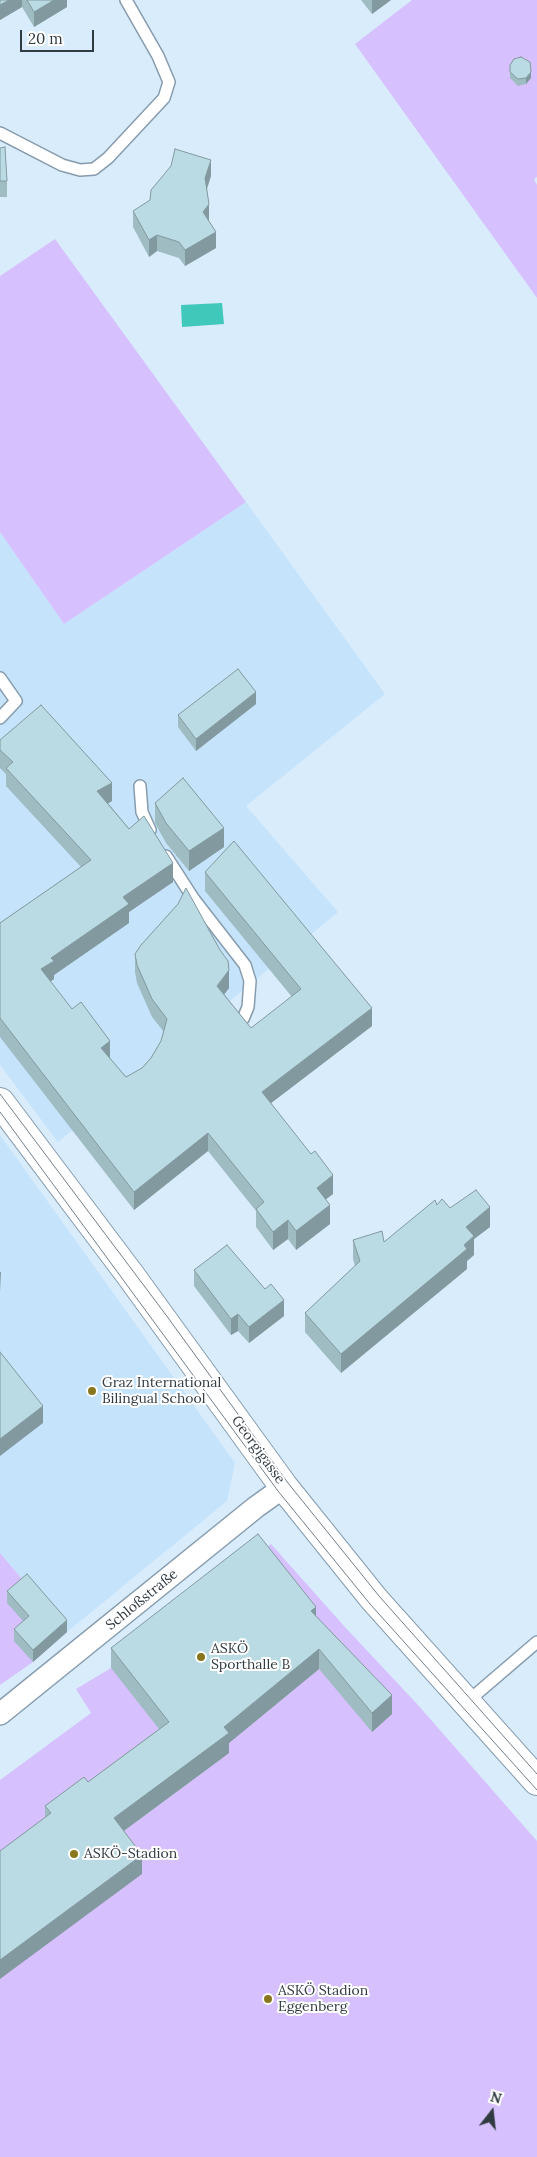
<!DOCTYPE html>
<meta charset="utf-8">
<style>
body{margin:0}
#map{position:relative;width:537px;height:2157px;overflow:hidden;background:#d9ecfc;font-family:Lora,serif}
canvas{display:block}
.north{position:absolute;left:467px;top:2087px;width:50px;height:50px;-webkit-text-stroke:4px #fff;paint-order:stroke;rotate:16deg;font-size:14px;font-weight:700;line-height:20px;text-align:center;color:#313b42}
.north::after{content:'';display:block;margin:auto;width:18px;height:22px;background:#313b42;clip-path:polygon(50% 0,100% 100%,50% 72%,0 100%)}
.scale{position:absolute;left:20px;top:30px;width:74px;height:22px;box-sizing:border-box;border:2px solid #313b42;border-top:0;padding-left:6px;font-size:15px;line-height:18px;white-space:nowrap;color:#313b42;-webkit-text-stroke:4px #fff;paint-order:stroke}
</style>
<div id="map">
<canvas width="537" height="2157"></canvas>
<div class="north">N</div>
<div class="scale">20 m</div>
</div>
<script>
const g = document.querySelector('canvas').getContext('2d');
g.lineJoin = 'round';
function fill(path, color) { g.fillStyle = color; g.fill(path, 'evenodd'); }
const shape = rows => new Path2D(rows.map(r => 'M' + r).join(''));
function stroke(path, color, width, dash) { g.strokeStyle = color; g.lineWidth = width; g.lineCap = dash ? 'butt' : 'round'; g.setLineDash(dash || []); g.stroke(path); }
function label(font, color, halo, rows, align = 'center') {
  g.font = font + ' Lora,serif'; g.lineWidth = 4; g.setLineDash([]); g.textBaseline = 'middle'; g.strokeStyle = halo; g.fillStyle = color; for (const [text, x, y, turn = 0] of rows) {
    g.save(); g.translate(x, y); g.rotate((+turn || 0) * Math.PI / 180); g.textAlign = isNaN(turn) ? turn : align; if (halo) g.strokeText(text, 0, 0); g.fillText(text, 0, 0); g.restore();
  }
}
const built = shape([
 [246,502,385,694,246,806,338,912,58,1142,0,1065,0,532,64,624],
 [0,1135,235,1463,227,1501,67,1632,0,1553]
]);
const green = shape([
 [412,0,537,0,537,177,534,179,537,185,537,298,355,44],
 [55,239,246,502,64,624,0,532,0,276],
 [271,1544,344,1626,418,1705,537,1841,537,2157,0,2157,0,1780,91,1713,76,1689,111,1668],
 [0,1553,67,1632,33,1662,0,1685]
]);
const water = shape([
 [222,303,224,324,182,327,181,305]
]);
const lane = shape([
 [0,133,62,165,80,170,94,169,108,158,164,98,169,82,158,56,126,0],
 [0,678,16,701,0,718],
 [140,786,142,812,150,830],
 [166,856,193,898,245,965,250,981,248,1007,243,1019],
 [467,1702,537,1642]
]);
const street = shape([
 [0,1714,256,1507,284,1487]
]);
const secondary = shape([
 [0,1102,131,1276,284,1487,374,1599,537,1781]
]);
const tram = shape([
 [0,1094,166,1315,288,1483,379,1596,537,1774],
 [0,1112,278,1491,370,1604,537,1790]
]);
const wall = shape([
 [0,0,67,0,67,7,34,27,22,7,0,20],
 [361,0,391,0,372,14],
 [510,65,531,78,526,84,518,86,510,78],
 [0,148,7,181,7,197,0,197],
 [211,176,207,189,209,220,209,221,216,248,185,266,179,258,157,251,149,257,133,227,133,211],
 [256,704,196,751,178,727,178,715],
 [0,740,112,801,108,803,173,882,129,912,129,923,54,975,54,979,50,982,110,1058,126,1077,142,1068,151,1058,161,1041,164,1032,152,1017,137,983,135,972,135,954,229,988,224,994,251,1028,292,997,205,891,205,872,372,1026,271,1103,333,1194,326,1199,330,1224,296,1250,288,1239,273,1250,256,1227,256,1211,208,1151,134,1210,0,1037,0,923,81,867,6,786,6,774,0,768],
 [155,803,224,847,189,871,166,843,155,823],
 [437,1205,450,1208,490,1227,474,1239,474,1255,467,1261,467,1269,341,1373,305,1332,305,1313,355,1266,353,1259,353,1240,384,1242],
 [194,1270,284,1316,249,1343,238,1331,231,1335,194,1286],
 [7,1591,67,1632,33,1662,14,1641,14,1629,23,1621,7,1603],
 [316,1616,392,1714,372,1732,319,1669,229,1743,229,1753,124,1831,142,1874,45,1817,45,1806,88,1782,159,1729,111,1668,111,1648]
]);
const shadedWall = shape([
 [9,0,22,0,22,7,0,20,0,5],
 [54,0,67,0,67,7,34,27,34,12],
 [372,0,391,0,372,14],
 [531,72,531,78,526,84,526,78],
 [211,160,211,176,205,194,205,178],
 [209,204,209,220,203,229,203,212],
 [216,232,216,248,185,266,185,250],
 [157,235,157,251,149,257,149,240],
 [256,692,256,704,196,751,196,739],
 [112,783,112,801,97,810,97,791],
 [224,828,224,847,189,871,189,851],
 [173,863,173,882,129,912,129,923,54,975,54,979,41,988,41,969,51,958,123,897],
 [229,970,229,988,217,1004,217,986],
 [372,1008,372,1026,262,1110,262,1092],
 [110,1041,110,1059,101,1048],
 [208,1133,208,1151,134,1210,134,1192],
 [333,1175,333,1194,317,1206,317,1188],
 [330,1205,330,1224,296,1250,296,1231],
 [490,1207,490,1227,474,1239,474,1255,467,1261,467,1269,341,1373,341,1354,464,1245,466,1227],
 [288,1220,288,1239,273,1250,273,1232],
 [0,1272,1,1272,0,1292],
 [284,1300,284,1316,249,1343,249,1327],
 [238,1314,238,1331,231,1335,231,1319],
 [43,1406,43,1423,0,1456,0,1439],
 [316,1607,316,1627,311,1611],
 [67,1620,67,1632,33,1662,33,1650],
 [319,1649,319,1669,229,1743,229,1753,114,1838,114,1818],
 [392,1695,392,1714,372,1732,372,1713],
 [142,1855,142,1874,0,1979,0,1960]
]);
const building = shape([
 [0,0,9,0,0,5,0,0],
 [27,0,54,0,34,12,27,0],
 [521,57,530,62,531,72,526,78,518,79,510,72,510,65,514,59,521,57],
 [5,147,7,181,0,181,0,148,5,147],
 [175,149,211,160,205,178,209,204,203,212,216,232,185,250,179,242,157,235,149,240,133,211,150,200,151,190,171,166,175,149],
 [238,669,256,692,196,739,178,715,238,669],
 [41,705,112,783,97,791,129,829,144,816,173,863,123,897,129,904,51,958,54,961,41,969,72,1009,81,1002,110,1041,101,1048,126,1077,142,1068,151,1058,161,1041,167,1019,152,999,137,965,135,954,141,945,178,904,186,888,220,950,228,961,229,970,217,986,251,1028,301,989,205,872,234,841,372,1008,262,1092,311,1154,315,1151,333,1175,317,1188,330,1205,296,1231,288,1220,273,1232,256,1209,264,1202,208,1133,134,1192,0,1018,0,923,91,860,6,768,13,762,0,750,0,740,41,705],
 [183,778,224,828,189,851,166,823,155,803,183,778],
 [476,1190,490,1207,466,1227,474,1236,464,1245,467,1249,341,1354,305,1313,360,1261,353,1240,382,1231,384,1242,435,1200,437,1205,442,1199,450,1208,476,1190],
 [227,1245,265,1289,271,1284,284,1300,249,1327,238,1314,231,1319,194,1270,227,1245],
 [0,1352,43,1406,0,1439,0,1352],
 [258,1534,316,1607,311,1611,392,1695,372,1713,319,1649,224,1727,229,1733,114,1818,142,1855,0,1960,0,1851,51,1813,45,1806,84,1777,88,1782,169,1722,111,1648,258,1534],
 [27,1574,67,1620,33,1650,14,1629,29,1616,7,1591,27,1574]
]);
const markers = [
 [92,1391,5,"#88771c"],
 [201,1657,5,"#88771c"],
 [74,1854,5,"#88771c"],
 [268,1999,5,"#88771c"]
];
const poiNames = [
 ["Graz International",102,1383],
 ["Bilingual School",102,1399],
 ["ASKÖ",211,1649],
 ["Sporthalle B",211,1665],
 ["ASKÖ-Stadion",84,1854],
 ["ASKÖ Stadion",278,1991],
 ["Eggenberg",278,2007]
];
const streetNames = [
 ["Georgigasse",258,1450,54],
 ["Schloßstraße",142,1600,-39]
];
fill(built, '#c5e3fb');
fill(green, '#d6c1fe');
fill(water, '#40c8ba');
stroke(lane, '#869cae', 14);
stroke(street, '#869cae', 24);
stroke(secondary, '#869cae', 30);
stroke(lane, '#fff', 11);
stroke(street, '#fff', 21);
stroke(secondary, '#fff', 28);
stroke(tram, '#717e89', 1);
fill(wall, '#a0bcc3');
fill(shadedWall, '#82999f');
fill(building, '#badbe3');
stroke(building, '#82999f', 1);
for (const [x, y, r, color] of markers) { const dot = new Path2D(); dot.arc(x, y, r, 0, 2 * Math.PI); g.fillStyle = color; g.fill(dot); stroke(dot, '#fff', 2); }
label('14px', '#313b42', '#fff', poiNames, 'left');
label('14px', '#313b42', '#fff', streetNames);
</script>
